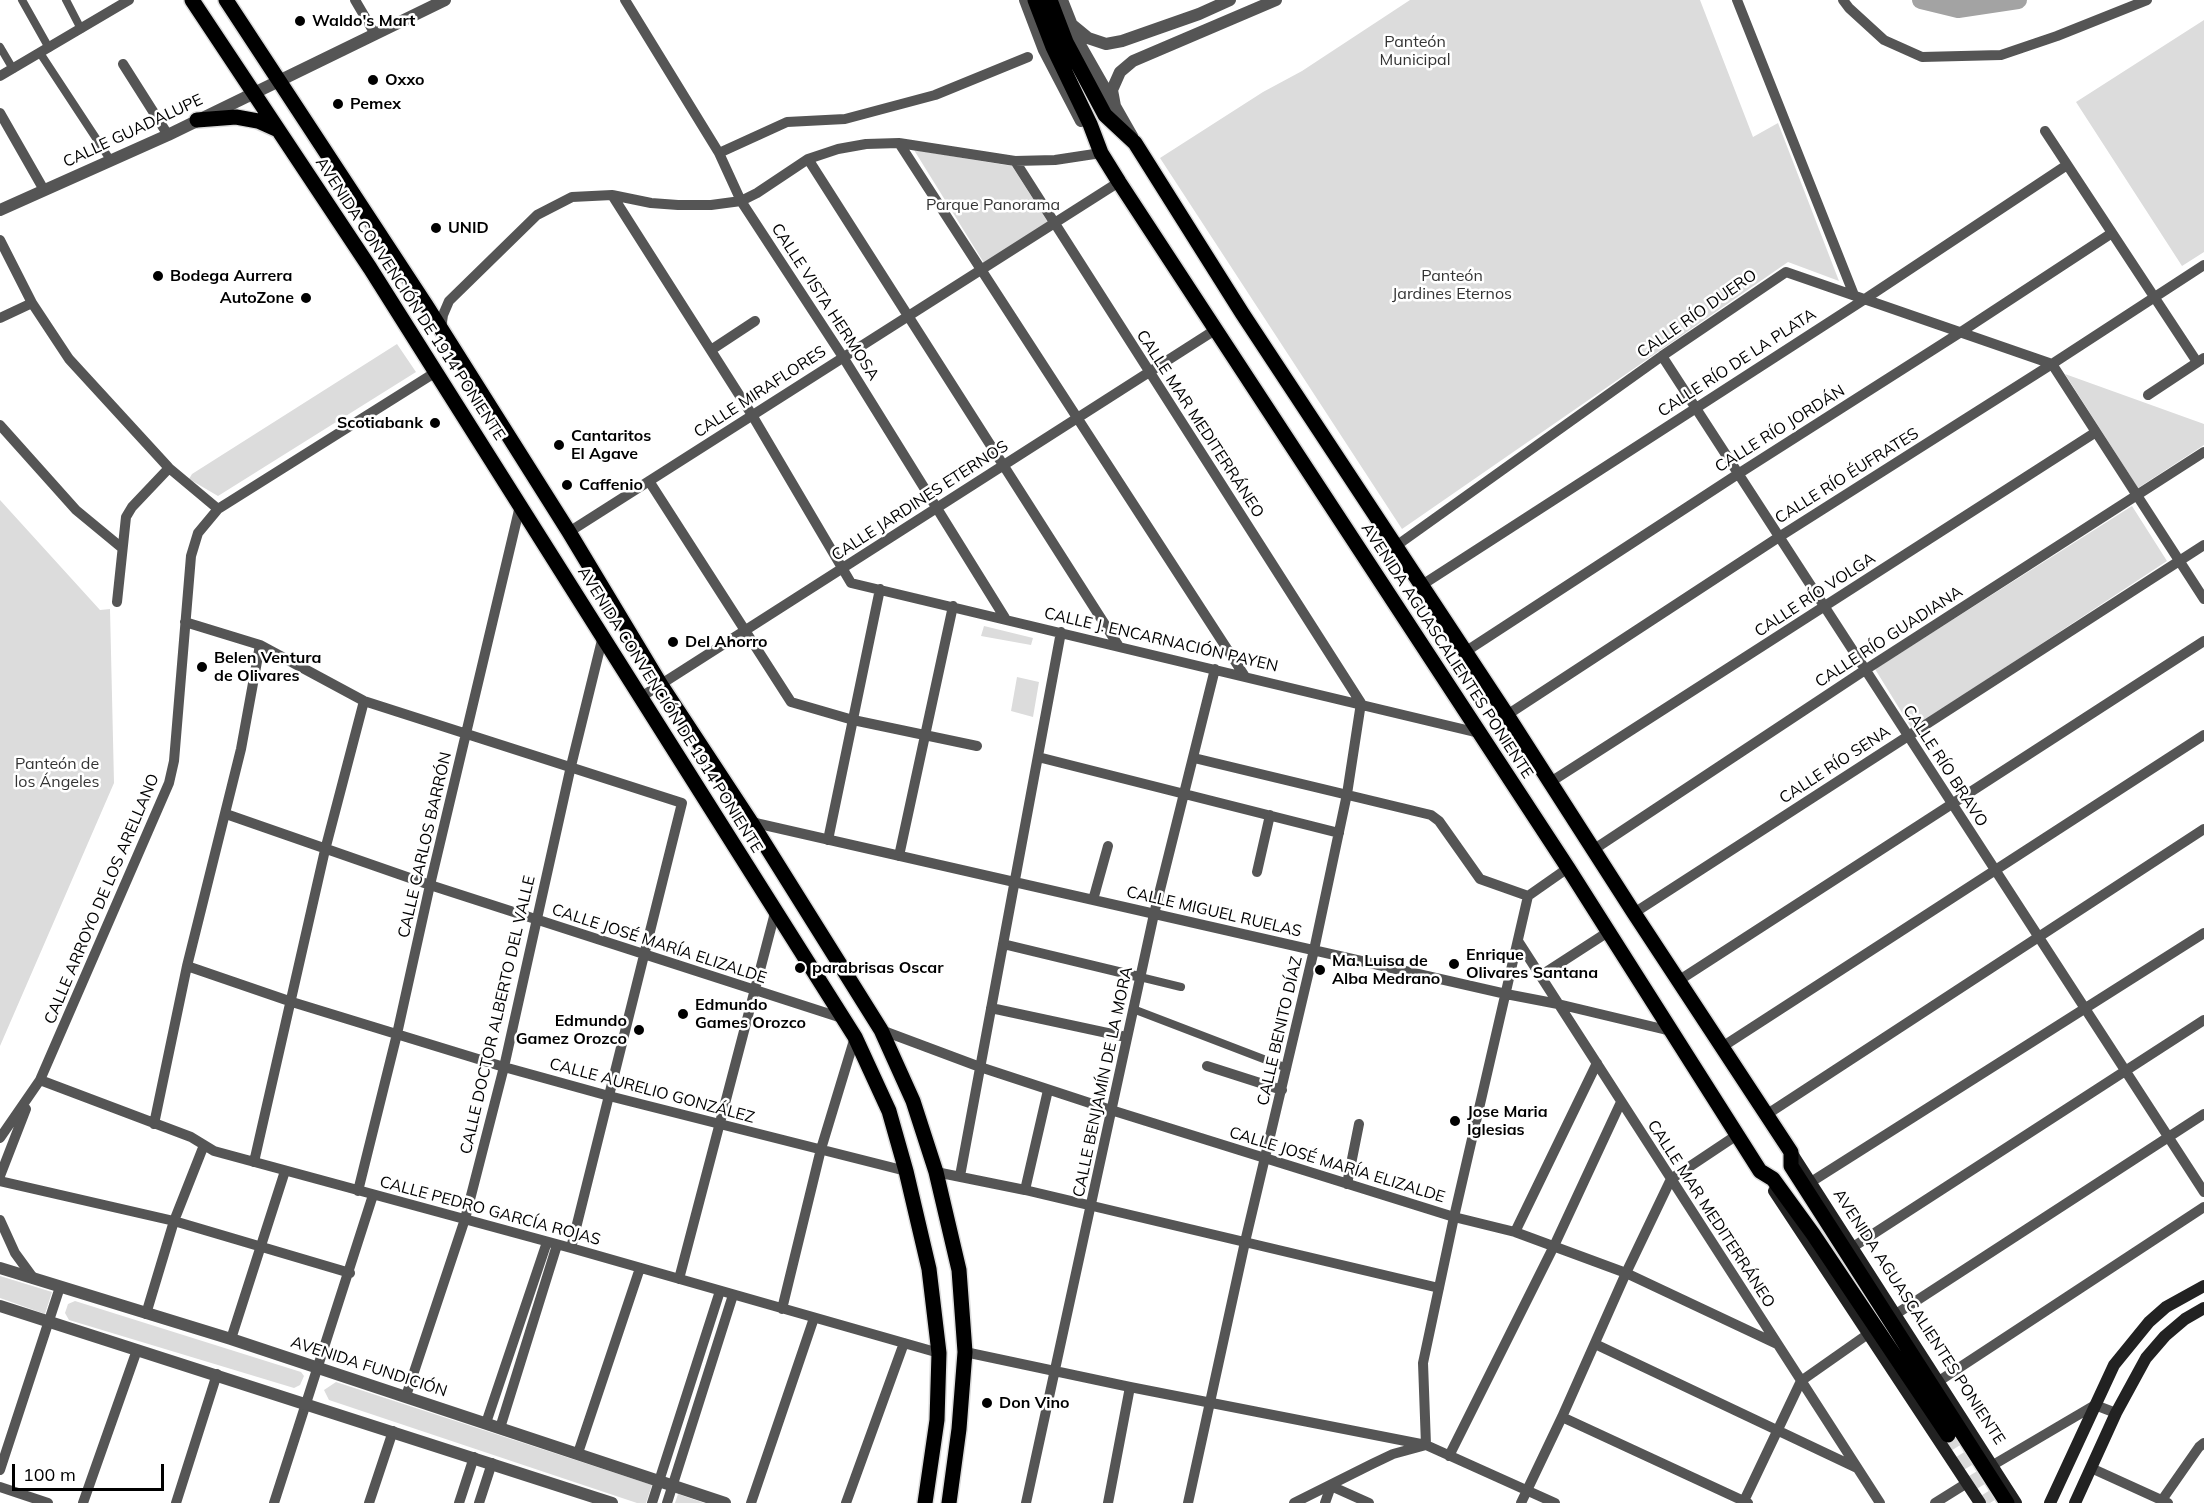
<!DOCTYPE html>
<meta charset="utf-8">
<style>
body{margin:0}
#map{position:relative;width:2204px;height:1503px;overflow:hidden;background:#fff;font-family:Mulish,sans-serif}
canvas{display:block}
.scale{position:absolute;left:12px;top:1464px;width:152px;height:27px;box-sizing:border-box;border:3px solid #000;border-top:0;padding-left:8px;font-size:18px;line-height:21px;white-space:nowrap;color:#000;-webkit-text-stroke:4px #fff;paint-order:stroke}
</style>
<div id="map">
<canvas width="2204" height="1503"></canvas>
<div class="scale">100 m</div>
</div>
<script>
const g = document.querySelector('canvas').getContext('2d');
g.lineJoin = 'round';
function fill(path, color) { g.fillStyle = color; g.fill(path, 'evenodd'); }
const shape = rows => new Path2D(rows.map(r => 'M' + r).join(''));
function stroke(path, color, width, dash) { g.strokeStyle = color; g.lineWidth = width; g.lineCap = dash ? 'butt' : 'round'; g.setLineDash(dash || []); g.stroke(path); }
function label(font, color, halo, rows, align = 'center') {
  g.font = font + ' Mulish,sans-serif'; g.lineWidth = 5; g.setLineDash([]); g.textBaseline = 'middle'; g.strokeStyle = halo; g.fillStyle = color; for (const [text, x, y, turn = 0] of rows) {
    g.save(); g.translate(x, y); g.rotate((+turn || 0) * Math.PI / 180); g.textAlign = isNaN(turn) ? turn : align; if (halo) g.strokeText(text, 0, 0); g.fillText(text, 0, 0); g.restore();
  }
}
const green = shape([
 [1410,0,1700,0,1753,137,1778,123,1839,281,1788,262,1402,529,1160,158,1263,92,1302,71],
 [2204,20,2204,252,2182,266,2076,102],
 [914,150,1012,166,1049,224,984,263],
 [397,344,416,372,218,496,189,479,192,474],
 [2065,374,2204,424,2204,445,2138,488],
 [0,500,100,610,110,609,114,783,0,1046],
 [2132,506,2167,561,1912,729,1875,669],
 [984,626,1033,638,1031,645,981,636],
 [1017,677,1039,682,1033,717,1011,711],
 [0,1276,52,1292,45,1314,0,1298],
 [75,1301,301,1372,304,1376,300,1385,294,1388,69,1320,65,1313,68,1304],
 [336,1382,652,1485,646,1503,637,1503,329,1400,324,1390],
 [678,1494,704,1503,675,1503]
]);
const river = shape([
 [1921,0,1958,9,2018,0]
]);
const primaryTunnel = shape([
 [1948,1435,1990,1503]
]);
const pedestrian = shape([
 [22,0,49,48],
 [66,0,81,29],
 [0,47,13,69],
 [40,53,111,161],
 [1140,977,1181,987],
 [1133,1009,1287,1068]
]);
const minor = shape([
 [355,0,375,34],
 [625,0,719,153,741,201,843,357,1005,618],
 [1737,0,1854,295],
 [1843,0,1849,8,1884,40,1922,57,2001,55,2057,36,2147,0],
 [123,64,168,135],
 [0,76,129,0],
 [0,113,44,190],
 [2045,131,2197,362],
 [899,143,1244,675],
 [719,153,787,122,845,119,935,95,1028,57],
 [808,159,1118,645],
 [1015,161,1361,703,1347,794,1314,950,1245,1242,1188,1503],
 [612,195,752,415,851,583,1479,733],
 [0,240,32,303,69,359,169,468,218,509],
 [0,318,32,303],
 [441,329,443,315,449,301,537,215,572,197,612,195,651,203,678,205,711,205,741,201,757,193,808,159,838,149,866,144,899,143,1015,161,1055,160,1101,153],
 [711,350,755,321],
 [1662,356,2204,1192],
 [2148,395,2204,358],
 [0,425,76,510,122,548],
 [649,481,791,702,853,720,977,746],
 [569,532,1119,182],
 [1396,546,1662,356,1786,272,2052,364,2204,599],
 [1422,585,1865,299,2067,165],
 [117,602,126,517,132,507,169,468],
 [185,622,260,645,364,701,682,803],
 [1465,652,1738,474,1961,332,2112,233],
 [641,697,1215,330],
 [1507,715,1779,537,2052,364,2204,265],
 [1038,757,1339,833],
 [1194,758,1431,815,1439,821,1480,879,1528,896],
 [1549,783,2096,432],
 [226,814,430,885,845,1019],
 [751,822,1506,994,1558,1004,1671,1031],
 [828,840,880,589],
 [1593,850,1865,670,2204,452],
 [899,856,953,606],
 [1257,872,1270,815],
 [1093,900,1108,846],
 [1634,913,2204,545],
 [1518,941,1880,1503],
 [1003,944,1140,977],
 [187,966,292,1002,504,1067,609,1096,906,1171],
 [1540,976,1608,932],
 [1678,981,2204,641],
 [991,1008,1126,1037],
 [881,1030,980,1067,1111,1110,1454,1217,1515,1232,1626,1273,1777,1344],
 [1722,1047,2204,735],
 [1207,1066,1282,1090],
 [40,1080,191,1137,214,1151,571,1248,939,1353],
 [1766,1115,2204,829],
 [154,1124,187,966,241,749,260,645],
 [0,1138,40,1080,169,783,174,761,191,556,198,533,218,509,436,372],
 [254,1162,325,850,364,701],
 [936,1172,1025,1190,1439,1288],
 [0,1176,26,1109],
 [960,1176,1061,632],
 [0,1181,174,1221,350,1273],
 [1811,1182,2204,933],
 [1347,1184,1359,1124],
 [1025,1190,1048,1090],
 [358,1191,397,1034,430,885,520,506],
 [0,1220,15,1253,34,1279],
 [1515,1232,1597,1063],
 [1853,1247,2204,1020],
 [571,1248,682,803],
 [679,1279,776,909],
 [782,1309,821,1149,855,1037],
 [146,1314,174,1221,204,1145],
 [1896,1314,2204,1114],
 [231,1339,285,1171],
 [1595,1344,1857,1468],
 [965,1352,1130,1387,1426,1445,1555,1503],
 [1939,1381,2204,1207],
 [406,1396,465,1219,504,1067,571,766,603,636],
 [1562,1417,1748,1503],
 [486,1423,547,1242],
 [500,1428,557,1245],
 [578,1453,640,1268],
 [1449,1456,1554,1246,1621,1102],
 [1993,1465,2095,1405,2116,1413],
 [2091,1468,2168,1503],
 [0,1470,60,1287],
 [0,1487,48,1503],
 [2162,1500,2199,1447,2204,1443],
 [83,1503,137,1350],
 [176,1503,217,1374],
 [274,1503,373,1195],
 [369,1503,393,1431],
 [459,1503,474,1457],
 [479,1503,492,1463],
 [652,1503,720,1291],
 [667,1503,733,1295],
 [751,1503,814,1318],
 [846,1503,904,1343],
 [1026,1503,1154,914,1215,669],
 [1108,1503,1130,1387],
 [1294,1503,1372,1464,1393,1454,1426,1445,1423,1363,1454,1217,1528,896,1568,868],
 [1325,1503,1331,1486,1369,1503],
 [1521,1503,1562,1417,1626,1273,1671,1179,1737,1135],
 [1743,1503,1801,1381,1868,1334],
 [1935,1503,1967,1483]
]);
const tertiary = shape([
 [1025,0,1044,50,1081,121],
 [1062,0,1079,43,1132,136],
 [1071,24,1088,38,1106,44,1122,41,1199,14,1230,0],
 [1115,106,1112,90,1120,72,1133,61,1276,0],
 [0,210,168,135,445,0],
 [0,1268,231,1339,725,1503],
 [0,1306,612,1503]
]);
const secondary = shape([
 [1791,1152,2016,1503],
 [1774,1191,1980,1503],
 [2050,1503,2114,1365,2149,1322,2166,1307,2204,1286],
 [2075,1503,2116,1413,2146,1358,2165,1336,2185,1319,2204,1308]
]);
const primary = shape([
 [192,0,370,268,855,1037,889,1111,906,1171,929,1269,939,1353,937,1420,925,1503],
 [226,0,426,305,569,532,661,685,751,822,881,1030,913,1101,936,1172,959,1270,965,1352,959,1429,949,1503],
 [1035,0,1053,47,1090,124,1101,153,1119,182,1568,868,1760,1171,1773,1179,1813,1234,1948,1435],
 [1050,0,1066,42,1105,115,1135,143,1242,313,1507,715,1634,913,1791,1152,1791,1166,2007,1503],
 [197,120,236,117,258,121,278,130]
]);
const markers = [
 [300,21,6,"#000"],
 [373,80,6,"#000"],
 [338,104,6,"#000"],
 [436,228,6,"#000"],
 [158,276,6,"#000"],
 [306,298,6,"#000"],
 [435,423,6,"#000"],
 [559,445,6,"#000"],
 [567,485,6,"#000"],
 [673,642,6,"#000"],
 [202,667,6,"#000"],
 [1454,964,6,"#000"],
 [800,968,6,"#000"],
 [1320,970,6,"#000"],
 [683,1014,6,"#000"],
 [639,1030,6,"#000"],
 [1455,1121,6,"#000"],
 [987,1403,6,"#000"]
];
const poiNames = [
 ["Waldo's Mart",312,21],
 ["Oxxo",385,80],
 ["Pemex",350,104],
 ["UNID",448,228],
 ["Bodega Aurrera",170,276],
 ["AutoZone",294,298,"right"],
 ["Scotiabank",423,423,"right"],
 ["Cantaritos",571,436],
 ["El Agave",571,454],
 ["Caffenio",579,485],
 ["Del Ahorro",685,642],
 ["Belen Ventura",214,658],
 ["de Olivares",214,676],
 ["Enrique",1466,955],
 ["Olivares Santana",1466,973],
 ["Ma. Luisa de",1332,961],
 ["Alba Medrano",1332,979],
 ["parabrisas Oscar",812,968],
 ["Edmundo",695,1005],
 ["Games Orozco",695,1023],
 ["Edmundo",627,1021,"right"],
 ["Gamez Orozco",627,1039,"right"],
 ["Jose Maria",1467,1112],
 ["Iglesias",1467,1130],
 ["Don Vino",999,1403]
];
const parkNames = [
 ["Panteón",1415,42],
 ["Municipal",1415,60],
 ["Parque Panorama",993,205],
 ["Panteón",1452,276],
 ["Jardines Eternos",1452,294],
 ["Panteón de",57,764],
 ["los Ángeles",57,782]
];
const streetNames = [
 ["CALLE GUADALUPE",133,131,-25],
 ["AVENIDA CONVENCIÓN DE 1914 PONIENTE",410,299,57],
 ["CALLE VISTA HERMOSA",825,302,57],
 ["CALLE RÍO DUERO",1697,314,-35],
 ["CALLE RÍO DE LA PLATA",1737,363,-33],
 ["CALLE MIRAFLORES",760,392,-33],
 ["CALLE MAR MEDITERRÁNEO",1200,424,57],
 ["CALLE RÍO JORDÁN",1780,429,-32],
 ["CALLE RÍO ÉUFRATES",1847,476,-32],
 ["CALLE JARDINES ETERNOS",920,501,-33],
 ["CALLE RÍO VOLGA",1815,595,-33],
 ["CALLE RÍO GUADIANA",1889,637,-33],
 ["CALLE J. ENCARNACIÓN PAYEN",1161,640,13],
 ["AVENIDA AGUASCALIENTES PONIENTE",1447,651,57],
 ["AVENIDA CONVENCIÓN DE 1914 PONIENTE",670,710,58],
 ["CALLE RÍO SENA",1835,765,-33],
 ["CALLE RÍO BRAVO",1945,766,57],
 ["CALLE CARLOS BARRÓN",425,845,-77],
 ["CALLE ARROYO DE LOS ARELLANO",102,899,-67],
 ["CALLE MIGUEL RUELAS",1214,912,13],
 ["CALLE JOSÉ MARÍA ELIZALDE",659,944,18],
 ["CALLE DOCTOR ALBERTO DEL VALLE",498,1015,-77],
 ["CALLE BENITO DÍAZ",1280,1031,-77],
 ["CALLE BENJAMÍN DE LA MORA",1103,1082,-78],
 ["CALLE AURELIO GONZÁLEZ",652,1091,15],
 ["CALLE JOSÉ MARÍA ELIZALDE",1337,1165,17],
 ["CALLE PEDRO GARCÍA ROJAS",490,1211,15],
 ["CALLE MAR MEDITERRÁNEO",1711,1214,57],
 ["AVENIDA AGUASCALIENTES PONIENTE",1919,1317,57],
 ["AVENIDA FUNDICIÓN",369,1367,18]
];
fill(green, '#dcdcdc');
stroke(river, '#a3a3a3', 18);
stroke(primaryTunnel, '#d9d9d9', 15, [15, 8]);
stroke(primary, '#dbdbdb', 18);
stroke(pedestrian, '#555', 8);
stroke(minor, '#555', 10);
stroke(tertiary, '#555', 12);
stroke(secondary, '#222', 12);
stroke(primary, '#000', 15);
for (const [x, y, r, color] of markers) { const dot = new Path2D(); dot.arc(x, y, r, 0, 2 * Math.PI); g.fillStyle = color; g.fill(dot); stroke(dot, '#fff', 2); }
label('bold 16px', '#000', '#fff', poiNames, 'left');
label('16px', '#333', '#fff', parkNames);
label('16px', '#000', '#fff', streetNames);
</script>
